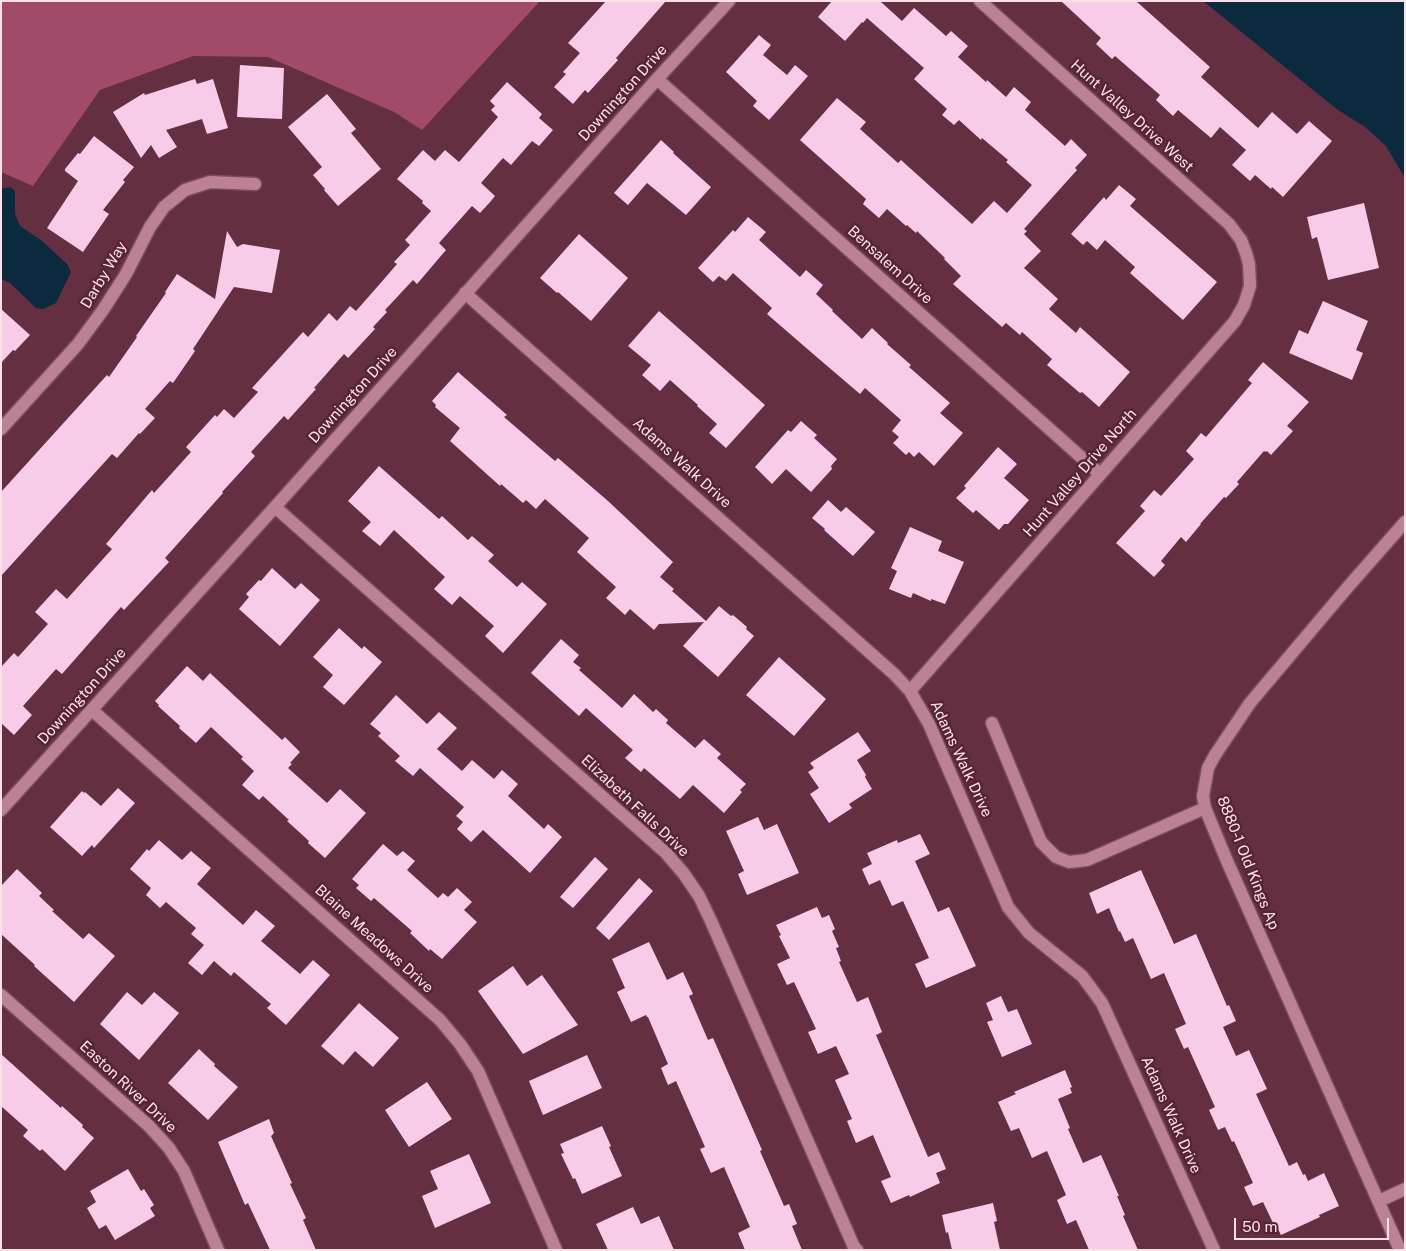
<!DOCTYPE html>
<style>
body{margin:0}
#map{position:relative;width:1406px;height:1251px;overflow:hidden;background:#632f41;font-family:"Public Sans",sans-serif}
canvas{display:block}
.frame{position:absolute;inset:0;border:2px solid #fce1e9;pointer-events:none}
.scale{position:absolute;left:1234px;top:1218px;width:155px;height:22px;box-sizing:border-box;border:2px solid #fce1e9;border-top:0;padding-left:6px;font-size:15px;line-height:18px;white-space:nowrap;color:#fce1e9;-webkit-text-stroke:4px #572437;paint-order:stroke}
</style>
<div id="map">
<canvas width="1406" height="1251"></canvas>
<div class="frame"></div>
<div class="scale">50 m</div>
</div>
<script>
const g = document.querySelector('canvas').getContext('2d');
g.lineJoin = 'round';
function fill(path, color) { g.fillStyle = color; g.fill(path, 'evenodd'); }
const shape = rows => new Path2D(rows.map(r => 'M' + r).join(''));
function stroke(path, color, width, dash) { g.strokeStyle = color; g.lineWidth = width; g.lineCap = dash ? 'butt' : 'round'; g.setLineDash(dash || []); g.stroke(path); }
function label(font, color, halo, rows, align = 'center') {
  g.font = font + ' "Public Sans",sans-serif'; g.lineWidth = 5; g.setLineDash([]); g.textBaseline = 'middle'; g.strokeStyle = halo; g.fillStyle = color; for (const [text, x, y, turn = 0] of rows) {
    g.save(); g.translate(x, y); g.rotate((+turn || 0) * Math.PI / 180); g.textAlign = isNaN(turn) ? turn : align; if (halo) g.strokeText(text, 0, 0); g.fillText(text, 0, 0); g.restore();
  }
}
const green = shape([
 [1,1,540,1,422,130,394,112,268,57,193,56,100,90,33,186,1,172]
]);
const water = shape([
 [1203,1,1405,1,1405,178,1386,146,1365,127,1338,110],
 [10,187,15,191,15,214,20,226,42,241,67,264,71,272,56,303,43,309,36,308,10,283,1,279,1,189]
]);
const building = shape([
 [606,1,666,1,616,58,618,60,588,93,585,90,573,104,554,87,566,74,563,72,580,53,568,43],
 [832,1,882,1,881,2,902,21,914,8,946,36,951,31,968,46,958,57,986,82,987,80,1006,97,1014,87,1031,102,1025,110,1065,146,1071,139,1087,155,1075,168,1077,170,1024,229,1027,231,1024,234,1041,251,1024,268,1058,299,1049,309,1076,333,1080,327,1130,372,1099,407,1082,392,1080,393,1047,365,1052,359,1022,332,1020,335,1006,323,1002,327,953,284,961,276,944,259,945,258,917,231,916,233,907,225,906,226,887,209,879,218,863,204,866,199,800,140,837,98,866,122,860,129,898,163,901,160,972,224,994,201,1007,213,1032,185,1006,162,1008,160,982,138,981,140,959,120,954,125,942,115,947,109,914,79,924,68,867,18,863,23,862,22,845,41,818,17],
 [1061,1,1136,1,1210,67,1201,77,1258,128,1272,112,1297,134,1309,121,1332,141,1283,197,1272,187,1271,189,1255,175,1250,181,1232,165,1246,150,1220,127,1211,138,1178,110,1173,116,1156,100,1160,95,1115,56,1112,59,1096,44,1101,38],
 [759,35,771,45,763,55,787,75,795,65,808,76,769,120,753,106,757,101,726,72],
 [240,65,284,68,282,119,237,117],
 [195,79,197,84,213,79,228,128,207,134,202,119,166,130,177,147,159,158,151,145,141,158,113,112,144,93,145,95],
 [507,82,542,114,539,118,553,130,539,146,532,141,511,165,503,158,481,183,495,196,491,201,480,213,472,206,439,243,446,250,417,284,413,280,385,310,387,312,373,327,375,329,348,358,344,354,314,388,316,389,288,420,284,416,251,452,255,456,222,492,223,493,165,558,169,562,124,610,121,607,62,674,56,669,23,706,32,715,14,735,1,723,1,667,14,653,18,657,48,624,35,612,56,589,67,599,112,549,106,544,152,490,154,493,191,452,186,447,215,415,217,417,224,409,234,418,258,392,252,388,303,332,308,337,329,313,337,321,350,306,356,311,385,278,397,264,394,262,410,245,405,240,431,211,422,203,423,201,397,179,423,150,435,161,445,150,459,162,498,117,491,110,495,106,490,101],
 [327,94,356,129,351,133,381,169,338,206,324,190,325,189,313,175,322,167,288,127],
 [94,136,134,167,123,180,125,182,103,210,109,214,83,252,47,228,78,181,65,171,65,169,78,153,80,154],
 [661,140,674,152,673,153,711,187,686,215,647,183,628,205,614,193],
 [1119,185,1136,199,1130,206,1217,282,1183,320,1130,273,1135,267,1105,240,1097,250,1087,241,1083,245,1071,234,1104,197,1106,200],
 [1364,203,1379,268,1328,280,1317,237,1312,239,1307,217],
 [748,217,766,232,759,240,800,277,806,270,823,285,816,294,833,310,832,311,862,339,872,328,888,343,887,344,911,365,909,367,950,403,940,413,963,433,934,466,919,452,914,457,909,452,906,455,893,443,899,437,892,431,901,420,865,388,860,394,812,353,767,314,772,308,733,273,726,281,719,276,713,282,698,268,733,230,735,232],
 [227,231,237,247,243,244,280,250,272,293,234,287,193,349,195,351,173,383,170,381,145,409,155,418,140,434,139,433,117,458,112,454,1,576,1,492,107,375,109,377,137,337,136,336,166,293,165,292,177,274,215,299],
 [579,234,628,278,591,321,558,292,557,293,540,278],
 [1323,301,1368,321,1356,350,1363,353,1352,380,1289,353,1299,330,1308,334],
 [1,309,30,335,15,351,13,350,1,363],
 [659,311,765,405,726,448,709,433,717,424,697,406,698,405,670,380,660,391,642,375,651,365,628,346],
 [1263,362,1309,402,1287,426,1293,431,1271,455,1267,451,1266,452,1264,451,1237,482,1239,484,1226,498,1224,497,1200,524,1201,524,1186,542,1181,537,1161,561,1165,565,1154,577,1116,543,1145,511,1140,506,1154,490,1161,496,1194,459,1186,451,1201,433,1206,437,1252,383,1248,380],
 [458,372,507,415,504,417,555,461,558,458,608,501,673,562,660,577,674,589,672,591,706,621,719,606,731,616,733,615,747,627,746,629,754,636,718,677,683,646,704,622,659,624,654,630,630,609,625,615,606,598,616,587,577,552,589,538,545,499,536,509,526,500,523,503,501,484,500,486,450,441,460,428,435,407,436,405,432,401],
 [801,421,817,435,814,438,837,459,831,466,832,469,811,492,786,469,772,484,755,467,788,430,791,432],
 [998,447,1017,464,1004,478,1029,500,1008,524,1004,524,999,530,976,510,973,513,956,498,966,488,964,486],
 [379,466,439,519,442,516,468,540,472,536,494,555,488,561,517,587,522,582,547,604,503,653,485,636,494,626,460,596,452,605,434,589,445,577,394,530,380,546,362,531,371,522,348,501],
 [828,500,841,512,846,507,875,532,853,556,824,530,825,529,812,518],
 [910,527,942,541,938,551,964,562,945,604,931,599,931,601,913,593,911,598,889,589,897,571,891,568],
 [272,568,295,589,301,583,320,600,280,646,239,609,249,597,246,594,259,580,261,581],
 [339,628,362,649,364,646,382,662,344,705,323,687,333,675,313,657],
 [561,639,579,655,573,662,581,668,579,670,622,708,634,694,653,712,656,709,668,720,666,723,695,748,704,739,721,754,717,758,746,784,740,790,742,792,724,813,693,785,680,799,644,768,641,772,625,758,633,750,586,708,579,716,531,673],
 [779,657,826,699,794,736,746,695],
 [187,666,203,681,210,673,282,740,285,737,300,752,290,763,292,764,288,768,327,803,340,789,366,813,325,858,308,843,309,841,287,821,289,820,263,796,259,800,242,785,254,771,241,759,243,757,211,727,196,743,179,728,180,726,158,706,159,705,155,701],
 [396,695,427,724,439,712,457,728,437,749,462,771,472,760,494,779,502,770,518,784,508,796,544,829,548,824,562,837,530,873,483,830,471,842,457,829,463,822,456,816,464,807,420,768,413,776,395,761,400,756,378,736,381,733,370,724],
 [858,732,871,751,857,760,866,775,865,777,872,789,849,804,852,808,829,823,810,794,819,788,808,772,814,768,810,763],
 [118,788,135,803,94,848,92,845,82,856,50,827,82,791,84,793,85,792,101,806],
 [758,817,764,830,777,824,799,873,747,895,738,874,744,871,726,831],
 [920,834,930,854,915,861,938,912,949,907,976,966,926,988,915,964,929,958,903,901,892,906,880,880,869,885,862,869,872,864,867,853,897,840,898,843],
 [159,840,182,860,191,851,211,868,197,884,243,925,256,910,275,926,261,941,300,974,313,960,330,975,286,1025,267,1008,271,1004,234,972,231,976,214,961,202,975,188,963,204,945,191,934,196,928,166,902,160,908,146,895,151,888,130,869,147,849,149,851],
 [383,844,397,856,403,851,415,861,407,870,438,898,443,893,448,897,457,888,472,902,464,910,477,922,442,959,430,949,429,951,410,933,412,931,374,898,371,901,356,888,359,885,352,879],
 [595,857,608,869,573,908,560,897],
 [17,869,42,893,39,896,54,910,52,911,83,939,89,933,115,956,74,1002,34,966,35,965,1,934,1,886],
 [1141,870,1174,944,1196,934,1227,1006,1229,1005,1236,1021,1223,1027,1236,1056,1249,1050,1267,1089,1256,1094,1289,1166,1297,1162,1303,1175,1305,1174,1308,1181,1324,1173,1339,1206,1319,1215,1320,1217,1281,1235,1276,1225,1274,1225,1263,1202,1253,1206,1244,1187,1253,1183,1234,1141,1232,1142,1225,1127,1218,1130,1209,1110,1215,1107,1188,1047,1184,1049,1175,1029,1186,1024,1164,973,1151,979,1133,938,1125,942,1120,931,1119,932,1109,908,1097,914,1089,893],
 [639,878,653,891,609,940,596,928],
 [817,907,822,918,829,915,835,929,832,931,839,947,836,948,841,961,839,962,857,1002,868,997,882,1032,876,1035,928,1157,939,1152,946,1169,936,1173,940,1183,910,1197,909,1195,891,1203,881,1181,891,1177,873,1135,856,1143,847,1121,852,1119,835,1080,849,1074,836,1046,818,1054,808,1032,816,1029,794,982,787,985,777,964,790,958,779,936,781,935,776,925],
 [649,942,667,980,683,972,693,994,689,996,708,1040,713,1038,762,1150,760,1151,784,1206,789,1204,797,1224,792,1226,802,1250,745,1250,738,1233,750,1227,724,1167,711,1173,700,1149,705,1147,676,1081,668,1085,661,1068,668,1064,648,1017,647,1017,646,1015,631,1022,617,992,625,988,612,959],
 [513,966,527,986,542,975,578,1025,523,1054,478,991],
 [127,992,142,1005,154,992,179,1013,139,1060,100,1024],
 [1001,996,1008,1012,1017,1009,1032,1044,1002,1057,987,1022,993,1020,986,1003],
 [359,1003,399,1038,373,1067,355,1051,343,1065,321,1046],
 [199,1049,215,1064,214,1066,238,1087,208,1120,168,1083],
 [1,1054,61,1108,62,1106,83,1125,82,1127,94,1138,65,1171,42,1149,40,1151,23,1136,28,1130,1,1106],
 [587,1055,602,1088,543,1115,529,1081],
 [1065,1070,1072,1087,1070,1088,1072,1093,1058,1099,1070,1128,1068,1129,1083,1163,1101,1155,1119,1196,1117,1196,1125,1215,1123,1216,1138,1250,1089,1250,1076,1220,1067,1224,1057,1200,1066,1195,1047,1151,1032,1158,1019,1128,1011,1131,998,1102,1016,1094,1014,1092],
 [427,1082,452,1119,409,1147,385,1110],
 [269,1119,274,1133,271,1136,292,1183,290,1184,306,1218,303,1220,316,1250,270,1250,248,1203,245,1205,218,1142],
 [602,1126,611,1146,609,1147,622,1176,582,1194,575,1178,573,1179,561,1154,564,1153,560,1144],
 [469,1154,491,1203,435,1228,422,1196,438,1189,430,1171],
 [128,1169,141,1191,144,1189,154,1205,150,1208,155,1216,115,1240,106,1225,99,1229,87,1208,96,1202,90,1191],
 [993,1203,997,1221,994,1222,1000,1250,952,1250,948,1232,946,1233,942,1215],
 [633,1207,641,1224,659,1216,674,1250,608,1250,596,1224]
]);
const street = shape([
 [657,79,1100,474],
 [465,293,894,674,910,691,929,724,1008,907,1029,933,1082,976,1102,1003,1214,1250],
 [1,429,78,344,103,310,126,274,150,227,164,207,185,190,210,182,255,184],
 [275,507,666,853,684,874,699,896,711,921,854,1247,857,1250],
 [910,691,1235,321,1244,305,1250,286,1249,264,1246,253,1241,240,1229,224,980,1],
 [92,710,440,1020,460,1044,478,1071,556,1250],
 [992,723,1041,842,1056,857,1069,862,1087,860,1205,808],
 [1,810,275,507,657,79,729,1],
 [1,995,149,1126,169,1148,184,1171,218,1250],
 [1379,1201,1405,1189],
 [1400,1250,1227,861,1205,808,1203,796,1208,768,1215,755,1250,703,1347,588,1405,522]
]);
const streetNames = [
 ["Downington Drive",623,93,-48],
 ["Hunt Valley Drive West",1132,116,42],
 ["Bensalem Drive",890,265,42],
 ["Darby Way",104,275,-59],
 ["Downington Drive",353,395,-48],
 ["Adams Walk Drive",682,463,42],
 ["Hunt Valley Drive North",1080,473,-49],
 ["Downington Drive",82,696,-48],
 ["Adams Walk Drive",961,759,65],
 ["Elizabeth Falls Drive",635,806,43],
 ["8880-1 Old Kings Ap",1248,863,68],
 ["Blaine Meadows Drive",374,939,42],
 ["Easton River Drive",128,1087,43],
 ["Adams Walk Drive",1171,1115,66]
];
fill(green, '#a14a69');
fill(water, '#0b2a3d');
fill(building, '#f8cce9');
stroke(street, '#794e5e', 15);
stroke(street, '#bd8194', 12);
label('15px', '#fce1e9', '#572437', streetNames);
</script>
